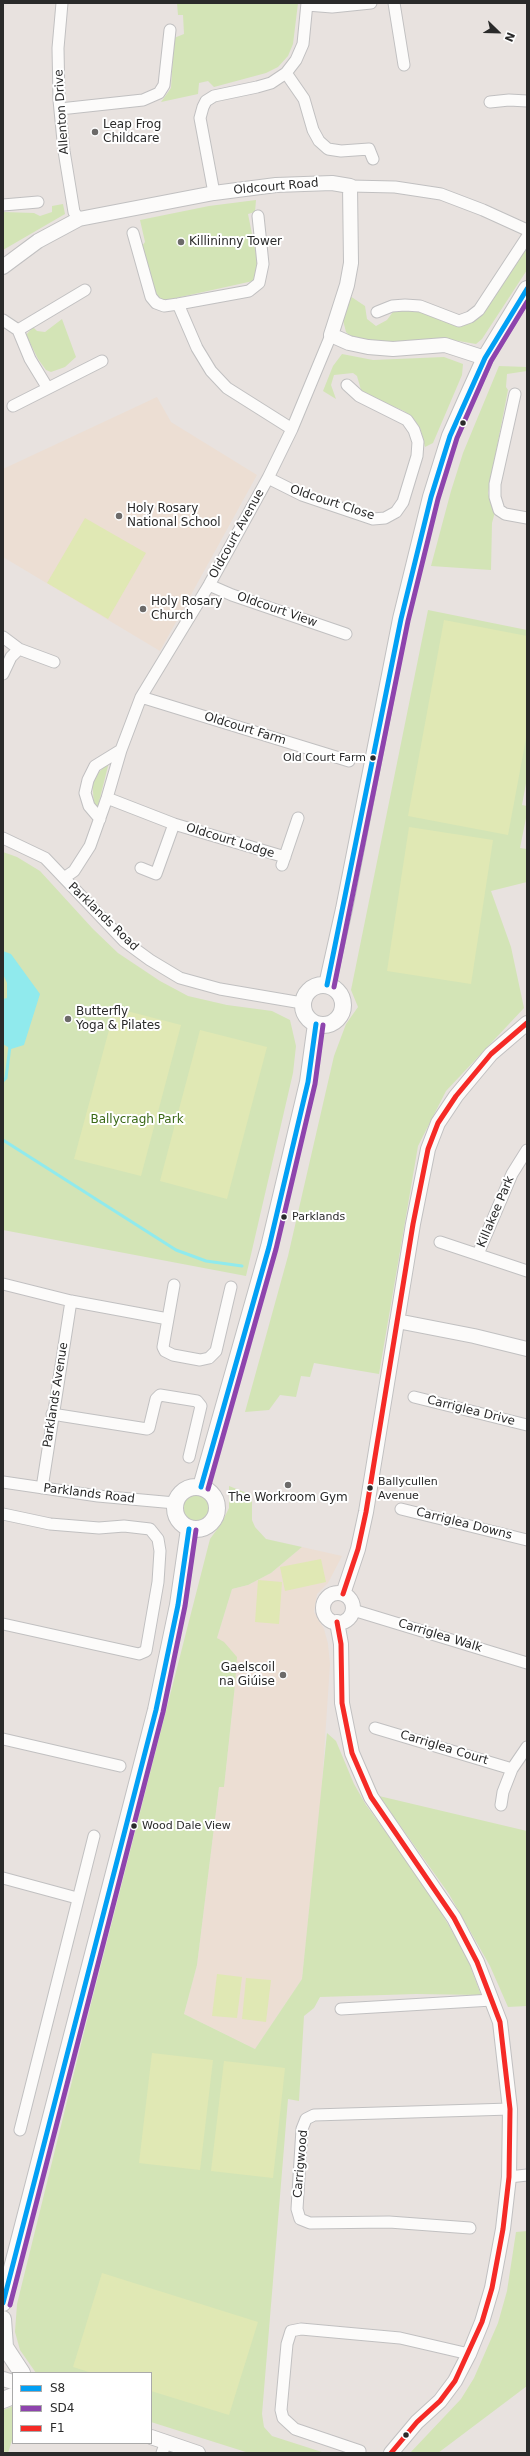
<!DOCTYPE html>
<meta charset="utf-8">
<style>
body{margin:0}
#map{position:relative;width:530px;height:2456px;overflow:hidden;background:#e8e2df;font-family:"DejaVu Sans",sans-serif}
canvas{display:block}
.frame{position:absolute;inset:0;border:4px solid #2a2a2a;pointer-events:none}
.legend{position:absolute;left:12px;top:2372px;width:140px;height:72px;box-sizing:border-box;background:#fff;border:1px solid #aaa;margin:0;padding:5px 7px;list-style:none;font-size:12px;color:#2a2a2a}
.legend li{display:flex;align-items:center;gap:8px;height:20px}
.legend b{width:20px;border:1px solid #aaa}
.north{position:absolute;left:478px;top:12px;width:40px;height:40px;-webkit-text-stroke:3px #fff;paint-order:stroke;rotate:113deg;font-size:11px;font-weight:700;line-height:16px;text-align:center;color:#2a2a2a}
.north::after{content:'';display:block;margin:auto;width:14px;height:18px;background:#2a2a2a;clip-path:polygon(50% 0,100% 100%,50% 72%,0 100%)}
</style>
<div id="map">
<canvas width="530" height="2456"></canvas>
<div class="frame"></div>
<ul class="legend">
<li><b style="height:5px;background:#02a0f4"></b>S8</li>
<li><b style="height:5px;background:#8e44ad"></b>SD4</li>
<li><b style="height:5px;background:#f52a26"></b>F1</li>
</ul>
<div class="north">N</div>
</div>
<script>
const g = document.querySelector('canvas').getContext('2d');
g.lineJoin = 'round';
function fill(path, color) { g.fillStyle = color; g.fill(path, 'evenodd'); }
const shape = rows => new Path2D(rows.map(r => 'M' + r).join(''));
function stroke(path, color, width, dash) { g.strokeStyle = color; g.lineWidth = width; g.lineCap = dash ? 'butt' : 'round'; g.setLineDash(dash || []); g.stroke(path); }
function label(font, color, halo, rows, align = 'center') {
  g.font = font + ' "DejaVu Sans",sans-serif'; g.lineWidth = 4; g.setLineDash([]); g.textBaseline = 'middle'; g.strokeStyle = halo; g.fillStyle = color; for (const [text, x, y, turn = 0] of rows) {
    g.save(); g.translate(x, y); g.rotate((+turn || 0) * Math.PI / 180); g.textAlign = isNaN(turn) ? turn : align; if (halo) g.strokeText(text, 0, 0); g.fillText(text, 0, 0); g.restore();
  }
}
const education = shape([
 [157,397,171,422,257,475,160,651,3,557,3,469],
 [302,1547,342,1556,328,1583,317,1594,314,1612,324,1629,328,1644,330,1664,321,1799,302,1979,255,2049,184,2014,197,1965,219,1787,224,1787,235,1685,237,1657,217,1638,232,1589,248,1585,271,1573]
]);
const green = shape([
 [177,3,298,3,293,44,288,56,278,67,266,73,214,87,208,81,199,83,198,94,161,102,171,88,174,38,184,34,183,15,178,15],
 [256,200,255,212,248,214,258,264,253,281,167,300,161,300,156,296,142,246,145,242,140,220,209,206],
 [63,204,65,214,3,250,3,212,34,213,40,216,52,212,52,206],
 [527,246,527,270,482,339,476,344,441,338,397,342,366,341,350,336,346,332,343,320,350,296,365,306,367,319,376,326,387,320,395,309,423,311,451,324,467,324,474,320],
 [62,319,76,357,65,367,51,372,46,370,38,359,26,335,33,327,37,331,45,332],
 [342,354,373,360,444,357,463,364,462,375,433,443,425,447,420,428,414,419,404,411,365,394,361,390,357,376,353,373,334,375,331,385,336,399,323,391,333,366],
 [499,366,527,367,527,371,507,374,506,387,508,390,488,493,493,510,495,512,492,523,491,570,431,566,451,491,463,453],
 [428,610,527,630,527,778,522,805,527,806,527,813,520,848,527,849,527,882,491,891,511,947,524,1008,446,1091,418,1146,379,1374,314,1363,310,1377,301,1376,296,1397,280,1395,269,1410,245,1412,288,1256,334,1056,346,1024,358,1007,351,990],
 [109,762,98,806,94,805,92,779],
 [3,852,17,857,40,871,93,929,118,953,160,981,188,996,227,1005,272,1011,290,1020,296,1046,293,1073,246,1276,3,1230],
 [229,1486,252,1495,252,1520,255,1527,266,1539,302,1547,271,1573,248,1585,232,1589,217,1638,224,1642,237,1657,235,1685,224,1787,219,1787,197,1965,184,2014,255,2049,302,1979,327,1733,336,1741,354,1784,366,1805,427,1888,467,1957,481,1995,416,1994,320,1997,314,2008,304,2016,299,2101,288,2099,262,2414,264,2427,272,2436,325,2453,249,2453,151,2422,151,2373,36,2373,20,2350,15,2332,17,2304,92,2000,210,1539,221,1524,229,1508],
 '181 1509a15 15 0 1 1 30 0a15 15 0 1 1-30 0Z',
 [379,1796,527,1831,527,2006,508,2007,490,1966,449,1894],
 [527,2231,527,2386,438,2453,410,2453,461,2399,474,2378,498,2323,507,2291,516,2232],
 [13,2406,13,2437,8,2453,3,2453,3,2410]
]);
const pitch = shape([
 [85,518,146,553,108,619,47,583],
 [444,620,527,636,527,733,508,835,408,816],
 [409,827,493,840,471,984,387,971],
 [115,1008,181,1025,141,1176,74,1159],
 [200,1030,267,1047,227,1199,160,1181],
 [321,1559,326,1582,285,1591,280,1567],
 [258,1580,282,1582,279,1624,255,1622],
 [217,1974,242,1977,237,2018,212,2016],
 [246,1978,271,1980,266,2022,242,2019],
 [152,2053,213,2060,200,2170,139,2163],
 [224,2061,285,2068,273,2178,211,2171],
 [102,2273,258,2322,229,2415,151,2391,151,2373,92,2373,73,2367]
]);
const water = shape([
 [3,951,11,954,40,994,24,1045,11,1049,3,1044,3,999,7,998,7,983,3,974]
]);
const stream = shape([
 [3,1081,6,1078,10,1046],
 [3,1140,176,1250,206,1261,242,1266]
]);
const minor = shape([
 [62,3,58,48,59,100,64,151,74,212,79,219],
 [394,3,404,65],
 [307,5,332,7,371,3],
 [286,73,304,99,313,130,319,141,328,149,341,151,369,149,373,159],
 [490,102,509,100,527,101],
 [60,109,143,100,159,93,164,85,170,30],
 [350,186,395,187,441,194,483,210,527,230],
 [214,193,200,118,203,107,206,101,214,96,257,87,271,83,286,73,296,60,303,44,307,3],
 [3,205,38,202],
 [133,233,151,297,156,303,164,306,178,304,249,291,259,283,263,264,258,216],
 [178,304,197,348,211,371,227,388,292,429],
 [377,312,392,306,405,305,420,306,459,321,470,317,479,310,527,237],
 [3,320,18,330,30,359,47,387],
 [18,330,85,290],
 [515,394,495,484,495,497,499,510,505,514,527,518],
 [13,406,102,361],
 [268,478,302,495,373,519,385,518,396,512,403,502,417,456,418,442,414,430,407,420,359,396,347,385],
 [209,585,232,595,346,634],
 [3,637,19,649,54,662],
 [3,674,11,657,19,649],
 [141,697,349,761],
 [107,798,174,824,285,857],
 [100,819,89,806,85,793,88,780,95,766,121,750],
 [3,838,45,858,124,941,150,960,180,978,220,989,302,1003],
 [282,865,298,818],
 [141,868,156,874,174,824],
 [64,878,74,871,90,846,107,798,121,750,141,697,209,585,268,478,292,429,331,335],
 [440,1242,527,1271],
 [478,1254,512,1174,527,1150],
 [3,1284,71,1301,168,1319],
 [174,1285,163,1347,165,1351,173,1355,200,1360,209,1358,216,1351,231,1287],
 [414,1397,527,1425],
 [52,1414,147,1429,149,1428,156,1399,160,1395,197,1401,201,1406,189,1457],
 [3,1482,98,1496,175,1503],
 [42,1488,71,1301],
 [401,1509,527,1540],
 [3,1514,50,1524,99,1528,124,1526,150,1529,158,1539,160,1551,158,1582,146,1651,139,1654,3,1624],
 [353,1610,527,1663],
 [375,1728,512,1769],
 [3,1739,120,1766],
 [501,1805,503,1792,512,1769,527,1747],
 [3,1878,77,1898],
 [341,2009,492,2000],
 [20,2130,94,1836],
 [509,2177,527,2175],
 [470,2228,389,2222,310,2223,300,2219,297,2209,302,2129,306,2119,314,2115,510,2109],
 [360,2451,295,2429,283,2418,281,2410,287,2344,291,2331,301,2329,400,2338,469,2354],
 [162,2453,166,2442]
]);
const tertiary = shape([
 [3,267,38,241,79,219,214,193,276,185,332,183,350,186,351,263,347,285,331,335,349,343,368,347,393,349,445,345,485,358],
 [397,1321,474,1336,527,1349],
 '323 1608a15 15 0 1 1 30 0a15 15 0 1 1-30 0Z',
 [343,1594,358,1549,366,1512,413,1224,428,1149,438,1123,456,1096,491,1054,527,1023],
 [337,1622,341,1644,342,1703,352,1753,371,1797,454,1918,477,1962,500,2022,510,2109,509,2177,503,2229,492,2288,482,2322,469,2354,455,2381,440,2401,417,2422,391,2453],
 [3,2379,13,2382],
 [151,2437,198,2453]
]);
const secondary = shape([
 '303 1005a20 20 0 1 1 40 0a20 20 0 1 1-40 0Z',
 [327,985,344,909,401,619,431,497,450,436,466,400,485,358,527,289],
 '175 1508a21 21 0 1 1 42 0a21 21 0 1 1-42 0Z',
 [201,1487,269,1247,308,1082,316,1024],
 [3,2303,156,1710,178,1605,189,1529],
 [3,2319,5,2347,22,2373],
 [3,2400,13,2396]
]);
const bus1 = shape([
 [327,985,401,619,431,497,450,436,485,358,527,289],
 [201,1487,269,1247,308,1082,316,1024],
 [3,2303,156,1710,178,1605,189,1529]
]);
const bus2 = shape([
 [334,987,408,621,438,499,457,438,491,361,527,302],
 [208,1489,276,1249,315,1084,323,1025],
 [10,2305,163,1712,185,1606,196,1530]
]);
const bus3 = shape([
 [343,1594,358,1549,366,1512,413,1224,428,1149,438,1123,456,1096,491,1054,527,1023],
 [337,1622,341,1644,342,1703,352,1753,371,1797,454,1918,477,1962,500,2022,510,2109,509,2177,503,2229,492,2288,482,2322,455,2381,440,2401,417,2422,391,2453]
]);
const markers = [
 [95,132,4,"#6c6a69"],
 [181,242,4,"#6c6a69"],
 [463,423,3.5,"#2a2a2a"],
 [119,516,4,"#6c6a69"],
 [143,609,4,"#6c6a69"],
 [373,758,3.5,"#2a2a2a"],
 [68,1019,4,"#6c6a69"],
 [284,1217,3.5,"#2a2a2a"],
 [288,1485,4,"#6c6a69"],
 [370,1488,3.5,"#2a2a2a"],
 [283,1675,4,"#6c6a69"],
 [134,1826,3.5,"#2a2a2a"],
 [406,2435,3.5,"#2a2a2a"]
];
const busNames = [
 ["Old Court Farm",366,758,"right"],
 ["Parklands",292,1217],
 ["Ballycullen",378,1482],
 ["Avenue",378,1496],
 ["Wood Dale View",142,1826]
];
const streetNames = [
 ["Allenton Drive",62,112,-94],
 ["Oldcourt Road",276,187,-5],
 ["Oldcourt Close",332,503,18],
 ["Oldcourt Avenue",237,534,-61],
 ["Oldcourt View",277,610,19],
 ["Oldcourt Farm",245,729,17],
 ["Oldcourt Lodge",230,841,17],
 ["Parklands Road",103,917,44],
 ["Killakee Park",496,1212,-67],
 ["Parklands Avenue",56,1395,-81],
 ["Carriglea Drive",471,1411,14],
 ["Parklands Road",89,1494,7],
 ["Carriglea Downs",464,1524,14],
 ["Carriglea Walk",440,1636,17],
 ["Carriglea Court",444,1748,17],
 ["Carrigwood",301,2164,-85]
];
const poiNames = [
 ["Leap Frog",103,125],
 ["Childcare",103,139],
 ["Killininny Tower",189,242],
 ["Holy Rosary",127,509],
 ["National School",127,523],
 ["Holy Rosary",151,602],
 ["Church",151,616],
 ["Butterfly",76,1012],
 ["Yoga & Pilates",76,1026],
 ["The Workroom Gym",288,1498,"center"],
 ["Gaelscoil",275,1668,"right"],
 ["na Giúise",275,1682,"right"]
];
const parkNames = [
 ["Ballycragh Park",137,1120]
];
fill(education, '#ecded3');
fill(green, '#d3e4b6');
fill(pitch, '#e0e8b4');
fill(water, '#90eaed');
stroke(stream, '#90eaed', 3);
stroke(minor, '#c1c0c1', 13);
stroke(tertiary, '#c1c0c1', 16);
stroke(secondary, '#c1c0c1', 18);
stroke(minor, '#fcfbfa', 11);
stroke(tertiary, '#fcfbfa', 14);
stroke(secondary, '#fcfbfa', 16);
stroke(bus1, '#02a0f4', 5);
stroke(bus2, '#8e44ad', 5);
stroke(bus3, '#f52a26', 5);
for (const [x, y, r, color] of markers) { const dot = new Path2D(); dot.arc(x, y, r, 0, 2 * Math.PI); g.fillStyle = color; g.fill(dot); stroke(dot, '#fff', 1.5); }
label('11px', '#2a2a2a', '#fff', busNames, 'left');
label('12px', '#2a2a2a', '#fff', streetNames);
label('12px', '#2a2a2a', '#fff', poiNames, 'left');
label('12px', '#3a6917', '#fff', parkNames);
</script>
